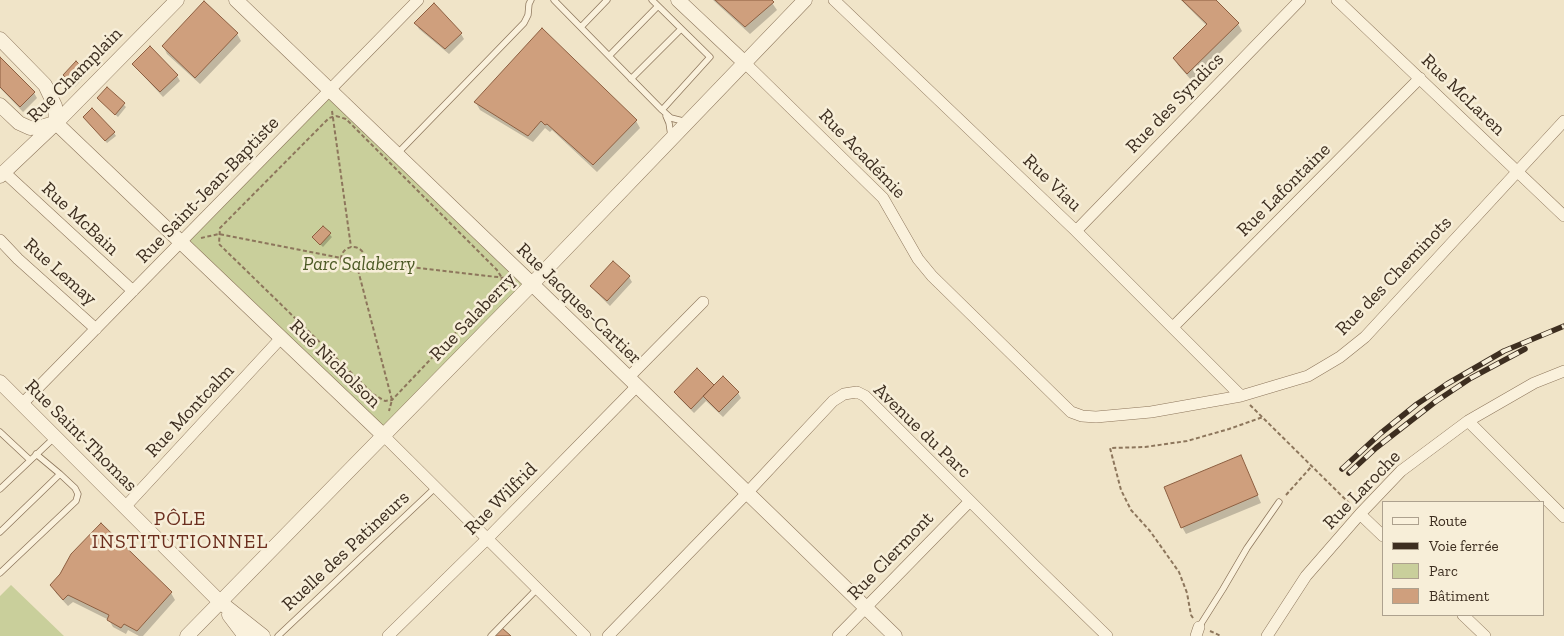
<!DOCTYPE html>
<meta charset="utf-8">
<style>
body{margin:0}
#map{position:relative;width:1564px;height:636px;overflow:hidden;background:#f0e4c8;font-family:"Zilla Slab",serif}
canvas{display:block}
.legend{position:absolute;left:1382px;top:501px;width:162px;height:115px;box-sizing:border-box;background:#f7eed8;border:1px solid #ada18e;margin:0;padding:6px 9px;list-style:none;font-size:15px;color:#3d2e20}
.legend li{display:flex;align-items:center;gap:10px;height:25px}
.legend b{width:25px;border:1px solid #ada18e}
</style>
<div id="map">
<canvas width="1564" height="636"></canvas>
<ul class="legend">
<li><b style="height:6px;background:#faf1dc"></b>Route</li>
<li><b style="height:6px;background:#3d2e20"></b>Voie ferrée</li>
<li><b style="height:14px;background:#c9cf9b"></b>Parc</li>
<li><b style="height:14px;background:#cf9f7d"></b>Bâtiment</li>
</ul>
</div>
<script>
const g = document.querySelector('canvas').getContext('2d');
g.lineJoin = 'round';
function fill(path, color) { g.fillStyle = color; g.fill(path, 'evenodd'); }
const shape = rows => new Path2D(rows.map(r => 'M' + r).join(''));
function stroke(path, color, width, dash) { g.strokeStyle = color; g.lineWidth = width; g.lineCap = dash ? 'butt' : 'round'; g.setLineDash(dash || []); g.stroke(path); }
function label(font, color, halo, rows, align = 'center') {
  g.font = font + ' "Zilla Slab",serif'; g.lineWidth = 5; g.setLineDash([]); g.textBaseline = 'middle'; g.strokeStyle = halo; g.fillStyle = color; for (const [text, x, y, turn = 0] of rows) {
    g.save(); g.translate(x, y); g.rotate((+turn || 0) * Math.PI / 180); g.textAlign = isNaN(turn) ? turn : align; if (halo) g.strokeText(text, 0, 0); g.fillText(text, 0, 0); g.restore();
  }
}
const green = shape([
 [330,90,532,284,383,435,181,242],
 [11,585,64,636,0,636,0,596]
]);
const shadow = shape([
 [713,0,770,0,777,10,750,34],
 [1181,0,1214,0,1238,24,1242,31,1192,81,1178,65,1174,58,1207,26],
 [204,3,237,34,241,41,200,84,167,54,163,46],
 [434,5,461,34,464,39,449,54,419,29,416,23],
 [542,30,636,121,640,128,597,172,552,130,550,132,545,128,533,142,480,110,476,103],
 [0,59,34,93,37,98,23,112,0,88],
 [76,63,86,75,75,87,64,75],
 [134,64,177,76,180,81,163,97,137,69],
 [107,89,126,107,118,117,98,99],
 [84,118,114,133,116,136,107,143],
 [323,228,332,237,323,247,314,238],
 [629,277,632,282,610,306,595,291,592,286],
 [723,378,738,393,741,398,723,417,706,401,694,413,678,397,675,392,714,387],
 [1244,464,1261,503,1186,534,1182,527],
 [51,585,171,593,175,600,143,636,139,636,128,630,126,634,113,627,109,620,73,602,68,606,56,593]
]);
const building = shape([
 [715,0,772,0,774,2,745,27,715,0],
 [1182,0,1216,0,1239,23,1187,74,1173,58,1207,24,1182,0],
 [204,1,238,33,195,78,162,46,204,1],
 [434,3,462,33,445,49,414,23,434,3],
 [542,28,637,120,593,165,547,124,545,125,541,121,528,136,474,102,542,28],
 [150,46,178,75,160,92,132,64,150,46],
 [0,57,35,92,20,107,0,87,0,57],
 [76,61,85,70,73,84,63,75,76,61],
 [107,87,125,103,115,115,97,98,107,87],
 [92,108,115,132,105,141,83,117,92,108],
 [323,226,331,233,320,245,312,237,323,226],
 [613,261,630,276,607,301,590,286,613,261],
 [697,368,714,385,691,409,674,392,697,368],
 [723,376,739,392,719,412,703,396,723,376],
 [1241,455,1258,495,1181,528,1164,487,1241,455],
 [101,523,172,592,137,631,124,624,121,628,107,620,109,615,68,595,63,600,50,585,60,574,71,554,101,523],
 [502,628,511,636,494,636,502,628]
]);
const path = shape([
 [332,111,351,247],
 [336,116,346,119,497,270,502,278,500,286,392,400,385,401,373,394,219,244,220,228,329,118,336,116],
 [201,238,219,234,341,258],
 '341 259a12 12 0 1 1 24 0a12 12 0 1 1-24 0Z',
 [365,262,506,278],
 [358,270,392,400,389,411],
 [1250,405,1351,505],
 [1286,495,1311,467],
 [1193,618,1191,615,1187,593,1179,572,1150,531,1131,510,1121,490,1110,448,1145,447,1187,441,1229,429,1263,417],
 [1210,631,1221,636]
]);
const service = shape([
 [554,0,662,110,671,118,687,122],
 [652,0,710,57,662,110],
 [581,27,607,0],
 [609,56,658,6],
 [631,79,681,29],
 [666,116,669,123,671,136],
 [397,154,524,23,528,15,529,4,531,0],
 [0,432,30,460],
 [0,489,55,437],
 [0,532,60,474,36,454],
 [0,573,76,501,78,494,75,488,60,474],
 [1199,627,1223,589,1247,548,1279,502],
 [278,636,436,487],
 [491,636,537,589]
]);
const minor = shape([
 [834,0,1076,231,1241,396],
 [1337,0,1564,216],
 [745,63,883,198,918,259,932,276,1071,412,1082,416,1096,417,1151,412,1241,396,1308,376,1340,357,1365,337,1564,121],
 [4,172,133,291],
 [1076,231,1300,0],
 [0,240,18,259,96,329],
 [1173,327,1420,78],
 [628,378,703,302],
 [22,404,418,0],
 [1468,421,1564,517],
 [383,435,585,636],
 [125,507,281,338],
 [1360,514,1383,536],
 [1463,615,1485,636],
 [388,636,487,539,637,386],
 [608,636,747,493,833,401,844,394,857,392,865,396,1032,563,1107,636],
 [838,636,970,501],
 [1196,636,1199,627],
 [1267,636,1306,576,1360,514,1401,471,1468,421,1534,383,1564,371]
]);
const tertiary = shape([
 [236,0,532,284,895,636],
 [678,0,745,63],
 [0,39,45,85,55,106,56,123,383,435],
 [0,105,19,123,30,128,40,127,55,123],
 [0,176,56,123,177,0],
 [0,382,220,602,263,636],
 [229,615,245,636],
 [187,636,532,284,805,0]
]);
const rail = shape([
 [1342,469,1381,433,1417,404,1447,384,1504,351,1564,326],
 [1349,473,1376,448,1435,402,1471,378,1525,349]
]);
const streetNames = [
 ["Rue Champlain",75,75,-45],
 ["Rue McLaren",1463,95,44],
 ["Rue des Syndics",1175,103,-46],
 ["Rue Académie",862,154,46],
 ["Rue Viau",1052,183,44],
 ["Rue Saint-Jean-Baptiste",208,190,-46],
 ["Rue Lafontaine",1284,190,-45],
 ["Rue McBain",80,219,43],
 ["Rue Lemay",60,272,42],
 ["Rue des Cheminots",1394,276,-46],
 ["Rue Jacques-Cartier",579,304,44],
 ["Rue Salaberry",473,317,-46],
 ["Rue Nicholson",335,364,44],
 ["Rue Montcalm",190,411,-47],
 ["Avenue du Parc",922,431,44],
 ["Rue Saint-Thomas",81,436,45],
 ["Rue Laroche",1362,490,-46],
 ["Rue Wilfrid",501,499,-45],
 ["Ruelle des Patineurs",346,551,-43],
 ["Rue Clermont",891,556,-46]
];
const parkNames = [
 ["Parc Salaberry",359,265]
];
const neighbourhoodNames = [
 ["PÔLE",180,519],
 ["INSTITUTIONNEL",180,542]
];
fill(green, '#c9cf9b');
fill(shadow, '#0003');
fill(building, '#cf9f7d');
stroke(building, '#8d5f41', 1);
stroke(service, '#8d765c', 7);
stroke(minor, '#8d765c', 12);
stroke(tertiary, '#8d765c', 15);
stroke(path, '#8d765c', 2, [4, 2.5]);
stroke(service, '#faf1dc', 5.5);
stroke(minor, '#faf1dc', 11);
stroke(tertiary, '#faf1dc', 14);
stroke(rail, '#3d2e20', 5.5);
stroke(rail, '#f7eed8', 4, [11]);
label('19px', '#3d2e20', '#f7eed8', streetNames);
label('italic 19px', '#4d5a26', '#f7eed8', parkNames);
g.letterSpacing = '1px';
label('20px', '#6b2e1e', '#f7eed8', neighbourhoodNames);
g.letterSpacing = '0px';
</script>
